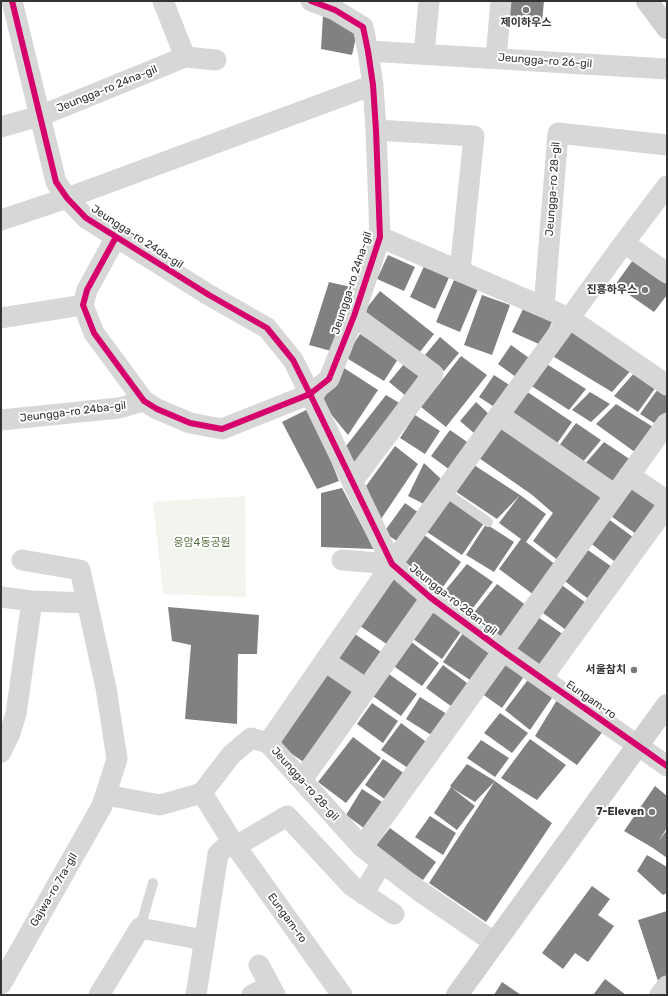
<!DOCTYPE html>
<meta charset="utf-8">
<style>
body{margin:0}
#map{position:relative;width:668px;height:996px;overflow:hidden;background:#fff;font-family:Rubik,sans-serif}
canvas{display:block}
.frame{position:absolute;inset:0;border:2px solid #333;pointer-events:none}
</style>
<div id="map">
<canvas width="668" height="996"></canvas>
<div class="frame"></div>
</div>
<script>
const g = document.querySelector('canvas').getContext('2d');
g.lineJoin = 'round';
function fill(path, color) { g.fillStyle = color; g.fill(path, 'evenodd'); }
const shape = rows => new Path2D(rows.map(r => 'M' + r).join(''));
function stroke(path, color, width, dash) { g.strokeStyle = color; g.lineWidth = width; g.lineCap = dash ? 'butt' : 'round'; g.setLineDash(dash || []); g.stroke(path); }
function label(font, color, halo, rows, align = 'center') {
  g.font = font + ' Rubik,"Noto Sans KR",sans-serif'; g.lineWidth = 4; g.setLineDash([]); g.textBaseline = 'middle'; g.strokeStyle = halo; g.fillStyle = color; for (const [text, x, y, turn = 0] of rows) {
    g.save(); g.translate(x, y); g.rotate((+turn || 0) * Math.PI / 180); g.textAlign = isNaN(turn) ? turn : align; if (halo) g.strokeText(text, 0, 0); g.fillText(text, 0, 0); g.restore();
  }
}
const green = shape([
 [245,496,246,597,163,594,153,502]
]);
const building = shape([
 [510,1,544,1,542,22,509,19],
 [323,15,357,33,352,55,321,49],
 [388,255,415,267,404,291,377,279],
 [633,260,667,284,667,295,654,312,615,285],
 [426,262,451,273,435,309,410,297],
 [454,280,478,289,460,332,436,322],
 [329,282,355,288,335,352,309,345],
 [380,291,434,334,416,357,362,314],
 [482,295,510,305,492,355,464,345],
 [523,309,552,322,541,345,512,332],
 [570,327,633,368,612,392,551,355],
 [360,334,398,359,384,381,345,357],
 [440,337,459,353,444,371,425,355],
 [511,345,529,358,516,377,498,364],
 [461,356,487,375,446,427,421,407],
 [545,363,586,389,569,410,530,385],
 [404,364,421,377,406,396,389,382],
 [344,368,378,390,348,435,321,402],
 [635,372,656,387,638,412,614,396],
 [494,375,511,386,496,408,479,397],
 [660,386,667,391,667,416,659,426,640,414],
 [526,391,572,422,556,445,510,414],
 [590,392,610,404,591,422,572,410],
 [386,395,401,404,355,465,346,446],
 [476,402,490,415,474,433,460,421],
 [616,404,658,430,639,455,596,424],
 [310,408,339,481,317,489,282,422],
 [415,415,440,431,425,454,400,438],
 [500,422,583,482,579,488,583,482,605,498,559,561,533,541,553,513,531,494,476,456],
 [576,423,601,440,582,463,558,447],
 [450,430,470,444,450,470,431,456],
 [604,442,631,460,614,485,584,465],
 [395,446,418,464,381,519,366,486],
 [424,463,441,479,428,506,408,496],
 [471,463,520,495,546,514,526,542,556,565,534,595,499,569,521,539,499,523,520,495,497,519,452,489],
 [630,483,661,506,639,536,608,514],
 [342,488,374,549,321,547,321,493],
 [446,498,484,523,462,555,424,530],
 [405,503,419,513,398,542,384,532],
 [607,518,637,540,618,564,589,542],
 [486,524,514,542,494,572,466,555],
 [420,532,461,562,440,591,399,562],
 [585,548,615,569,591,601,562,579],
 [467,564,493,582,469,613,443,593],
 [394,577,425,597,391,647,360,626],
 [559,583,590,606,570,633,539,610],
 [497,584,527,606,503,638,472,615],
 [168,607,259,615,257,654,238,654,237,724,185,719,191,645,172,641],
 [433,609,463,629,442,659,413,639],
 [535,615,567,637,542,672,510,649],
 [352,632,384,654,365,680,334,659],
 [463,633,493,653,473,682,443,662],
 [410,641,439,663,422,686,392,665],
 [503,659,525,675,502,708,481,693],
 [443,665,471,686,455,709,426,688],
 [327,669,357,690,305,763,276,743],
 [386,672,417,694,401,716,370,694],
 [530,677,554,695,530,730,505,710],
 [420,697,450,716,436,738,406,719],
 [557,700,604,730,577,765,535,736],
 [372,703,398,721,383,743,357,724],
 [500,713,528,733,512,753,484,733],
 [401,723,429,744,411,770,381,750],
 [353,737,381,758,346,803,318,782],
 [530,739,566,765,537,800,501,778],
 [481,740,509,758,495,777,467,758],
 [383,759,405,774,386,800,365,785],
 [467,764,495,781,475,802,452,788,475,806,457,830,434,813,451,787,450,786],
 [495,781,552,823,486,922,429,883],
 [655,786,667,796,667,828,658,842,667,830,667,858,653,848,624,831],
 [362,789,385,804,368,831,346,815],
 [430,816,456,833,443,855,415,837],
 [390,828,436,862,423,880,374,848],
 [647,855,667,867,667,893,663,895,637,871],
 [592,886,610,899,598,915,614,926,588,962,575,953,563,969,542,953],
 [667,911,667,981,660,987,638,920],
 [605,979,626,995,593,995],
 [502,982,521,995,494,995]
]);
const lane = shape([
 [444,491,488,522],
 [140,928,153,883]
]);
const street = shape([
 [12,1,56,182,67,198,86,218,209,295,267,328,293,360,310,394,392,564,431,598,503,651,667,766],
 [163,1,185,57],
 [368,51,667,69],
 [424,54,429,1],
 [496,58,501,1],
 [1,127,40,116,185,57,216,60],
 [376,130,474,136,460,271],
 [1,220,67,198,373,85],
 [116,237,87,290,83,305,94,333,144,401,157,409,190,423,222,429,310,394,329,379,354,316,380,237,376,130,373,85,368,51,363,27,335,10,311,1],
 [380,237,569,318,667,385],
 [624,243,667,273],
 [544,307,558,133,667,145],
 [1,318,83,305],
 [499,415,615,495],
 [1,420,119,408,144,401],
 [629,475,667,501],
 [352,482,433,374,354,316],
 [342,560,392,564],
 [1,597,32,601,87,603],
 [325,661,366,689],
 [542,678,667,506],
 [268,743,392,564,499,415,624,243,667,186],
 [268,743,362,847,418,890,495,943],
 [1,752,10,733,16,714,32,601],
 [302,780,431,598],
 [202,793,232,841,342,995],
 [202,793,231,755,251,738,268,743],
 [106,795,160,805,202,793],
 [236,846,287,816,352,886,394,914],
 [362,847,667,423],
 [363,894,382,863],
 [259,965,275,995],
 [1,984,102,806,117,759,106,688,80,570,22,560],
 [99,995,140,928,204,940],
 [196,995,218,854,232,841],
 [252,995,270,986],
 [660,995,667,986]
]);
const secondary = shape([
 [647,1,667,28],
 [457,995,667,705]
]);
const cycleway = shape([
 [12,1,56,182,67,198,86,218,209,295,267,328,293,360,310,394,392,564,431,598,503,651,667,766],
 [116,237,87,290,83,305,94,333,144,401,157,409,190,423,222,429,310,394,329,379,354,316,380,237,376,130,373,85,368,51,363,27,335,10,311,1]
]);
const markers = [
 [526,10,4,"#7a7a7a"],
 [645,290,4,"#7a7a7a"],
 [634,670,4,"#7a7a7a"],
 [652,812,4,"#7a7a7a"]
];
const poiNames = [
 ["제이하우스",526,23,"center"],
 ["진흥하우스",637,290],
 ["서울참치",626,670],
 ["7-Eleven",644,812]
];
const streetNames = [
 ["Jeungga-ro 26-gil",545,61,4],
 ["Jeungga-ro 24na-gil",107,89,-22],
 ["Jeungga-ro 28-gil",553,189,-86],
 ["Jeungga-ro 24da-gil",137,237,33],
 ["Jeungga-ro 24na-gil",352,283,-72],
 ["Jeungga-ro 24ba-gil",73,412,-7],
 ["Jeungga-ro 28an-gil",453,600,38],
 ["Eungam-ro",591,700,35],
 ["Jeungga-ro 28-gil",305,784,48],
 ["Gajwa-ro 7ra-gil",54,890,-60],
 ["Eungam-ro",287,918,54]
];
const parkNames = [
 ["응암4동공원",202,543]
];
fill(green, '#f1f5ed');
fill(building, '#818181');
stroke(lane, '#d7d7d7', 10);
stroke(street, '#d7d7d7', 21);
stroke(secondary, '#d0d0d0', 22);
stroke(cycleway, '#d6006c', 6);
for (const [x, y, r, color] of markers) { const dot = new Path2D(); dot.arc(x, y, r, 0, 2 * Math.PI); g.fillStyle = color; g.fill(dot); stroke(dot, '#fff', 1.5); }
label('bold 11px', '#333', '#fff', poiNames, 'right');
label('11px', '#333', '#fff', streetNames);
label('11px', '#56703f', '#fff', parkNames);
</script>
